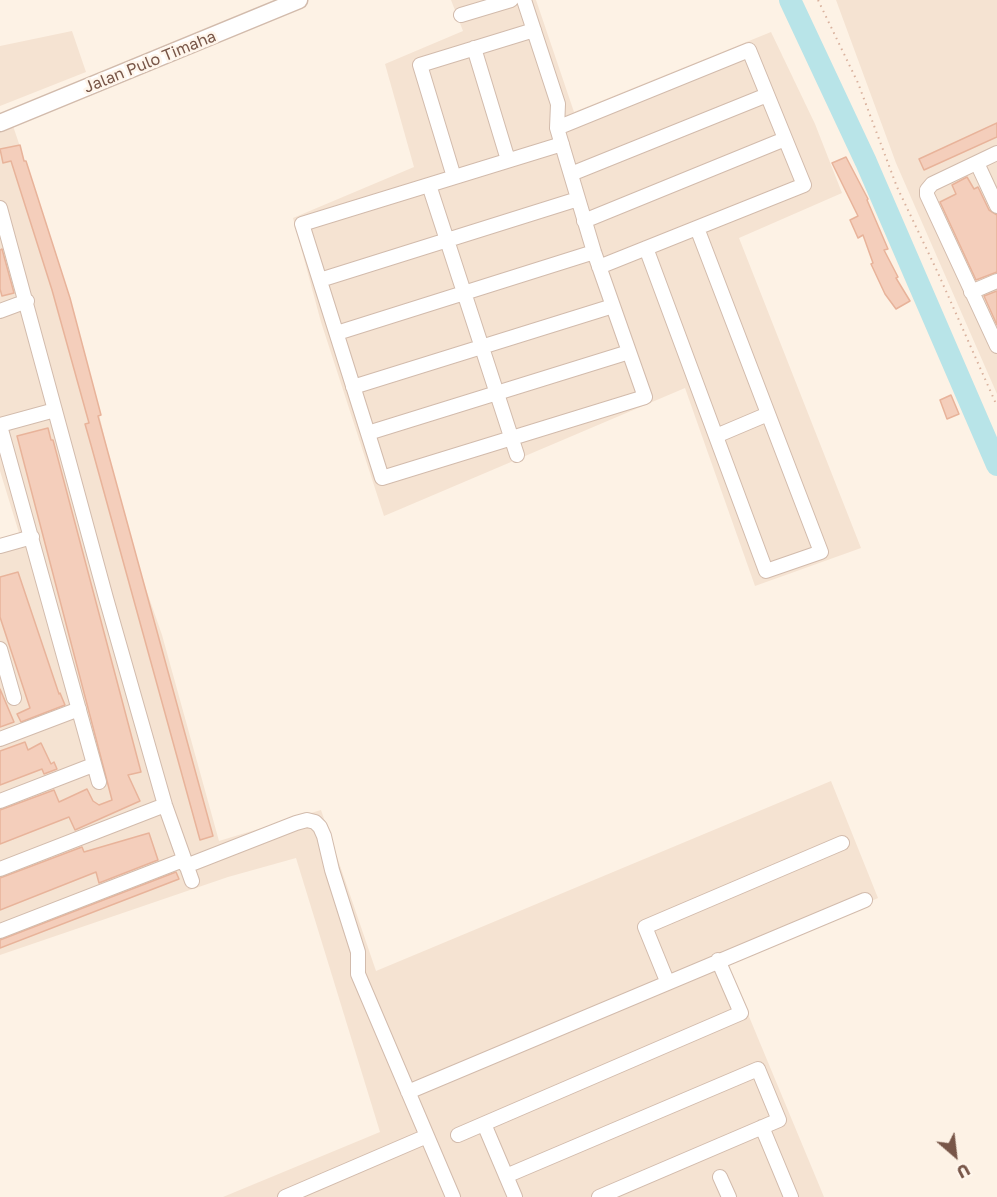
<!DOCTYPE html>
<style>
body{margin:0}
#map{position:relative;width:997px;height:1197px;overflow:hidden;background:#fdf2e5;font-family:"Golos Text",sans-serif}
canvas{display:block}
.north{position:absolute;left:925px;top:1125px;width:60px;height:60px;-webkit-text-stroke:4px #fff6ec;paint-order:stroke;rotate:152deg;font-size:16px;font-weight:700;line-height:24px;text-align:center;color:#785648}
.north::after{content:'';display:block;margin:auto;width:21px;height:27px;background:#785648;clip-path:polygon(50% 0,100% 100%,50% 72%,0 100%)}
</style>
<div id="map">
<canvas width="997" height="1197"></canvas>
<div class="north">U</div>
</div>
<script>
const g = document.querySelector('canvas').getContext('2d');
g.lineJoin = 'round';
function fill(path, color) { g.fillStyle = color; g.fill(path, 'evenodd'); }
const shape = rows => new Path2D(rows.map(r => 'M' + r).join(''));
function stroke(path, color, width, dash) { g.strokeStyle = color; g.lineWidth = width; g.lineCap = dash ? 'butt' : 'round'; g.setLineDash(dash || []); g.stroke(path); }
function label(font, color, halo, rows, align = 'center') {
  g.font = font + ' "Golos Text",sans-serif'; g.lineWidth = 5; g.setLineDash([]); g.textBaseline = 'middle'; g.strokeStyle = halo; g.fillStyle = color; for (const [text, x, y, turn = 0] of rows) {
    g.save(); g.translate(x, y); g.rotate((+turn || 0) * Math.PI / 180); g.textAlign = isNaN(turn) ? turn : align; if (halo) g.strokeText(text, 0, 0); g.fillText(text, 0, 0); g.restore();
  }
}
const residential = shape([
 [451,0,536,0,574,112,771,32,815,124,842,193,739,238,861,548,755,586,685,388,384,516,321,322,293,218,414,167,385,64,463,31],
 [836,0,997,0,997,394,896,163],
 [72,31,86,72,0,106,0,46],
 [13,126,48,229,92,385,130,543,162,635,219,841,321,810,376,971,831,781,878,898,728,966,824,1197,223,1197,380,1132,296,858,228,877,0,955,0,543,20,536,0,471,0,132]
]);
const river = shape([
 [790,0,866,162,997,465]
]);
const building = shape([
 [997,123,997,137,924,170,919,159,997,123],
 [20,145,24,161,26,161,70,298,101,415,98,416,104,438,213,836,200,840,91,445,85,424,89,423,52,290,11,161,3,163,0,149,20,145],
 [846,157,868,199,867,200,888,249,884,250,898,277,896,278,910,301,896,309,885,294,871,264,873,263,863,235,858,238,850,220,858,216,832,163,846,157],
 [967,177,974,189,978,187,989,210,997,215,997,272,976,280,940,202,956,194,952,185,967,177],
 [2,249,14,293,2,296,0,289,0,250,2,249],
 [997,291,997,325,984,296,997,291],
 [951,395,959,414,947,419,940,400,951,395],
 [48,428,51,440,53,440,141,772,128,775,140,801,75,830,69,817,0,844,0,810,54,790,59,802,87,789,93,801,99,805,112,800,17,436,48,428],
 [18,572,59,694,60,693,65,705,21,722,17,714,30,708,0,617,0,577,18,572],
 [0,689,14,722,0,727,0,689],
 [25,742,28,750,41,743,51,764,54,762,57,769,44,774,42,769,0,785,0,751,25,742],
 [149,833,158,860,99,883,96,872,0,910,0,878,82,847,84,852,149,833],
 [176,872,179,879,0,948,0,940,176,872]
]);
const path = shape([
 [818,0,858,83,897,187,938,273,997,406]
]);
const minor = shape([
 [524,0,558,104,557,128,594,252,645,397,382,478,302,224,562,144],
 [461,15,511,0],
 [474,48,508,160],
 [557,128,749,50,804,185,599,267],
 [997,153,932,184,927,190,927,195,997,346],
 [977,163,997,206],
 [571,174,767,95],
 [454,177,420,65,534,30],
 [429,185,517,455],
 [0,208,106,598,165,805,192,881],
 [584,221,785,139],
 [646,248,766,571,821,552,697,228],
 [320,280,578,199],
 [971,292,997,281],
 [0,311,27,301],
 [337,333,594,252],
 [353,387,613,306],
 [0,425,55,410],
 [0,426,99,782],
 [368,433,629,352],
 [716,436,768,414],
 [0,546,32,537],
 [0,649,14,698],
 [0,739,79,709],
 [0,801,93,765],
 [186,866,296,823,307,820,315,822,320,827,324,836,332,870,358,952,358,974,453,1197],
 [0,869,165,805],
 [0,931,183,860],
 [667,981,645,927,842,843],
 [408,1092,865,900],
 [484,1124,515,1197],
 [762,1127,791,1197],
 [458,1135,741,1013,718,960],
 [506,1176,758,1069,779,1120,599,1197],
 [720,1177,729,1197],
 [285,1197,427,1136]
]);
const tertiary = shape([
 [0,123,299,0]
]);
const streetNames = [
 ["Jalan Pulo Timaha",150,62,-22]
];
fill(residential, '#f5e3d2');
stroke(river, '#b8e4e8', 22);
fill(building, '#f4cebb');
stroke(building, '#e8b39a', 1.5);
stroke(minor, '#d2bbac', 16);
stroke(tertiary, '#d2bbac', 19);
stroke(path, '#d9b19d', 2, [1.5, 4.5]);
stroke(minor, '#fff', 14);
stroke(tertiary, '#fff', 16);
label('16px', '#785648', '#fff6ec', streetNames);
</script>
